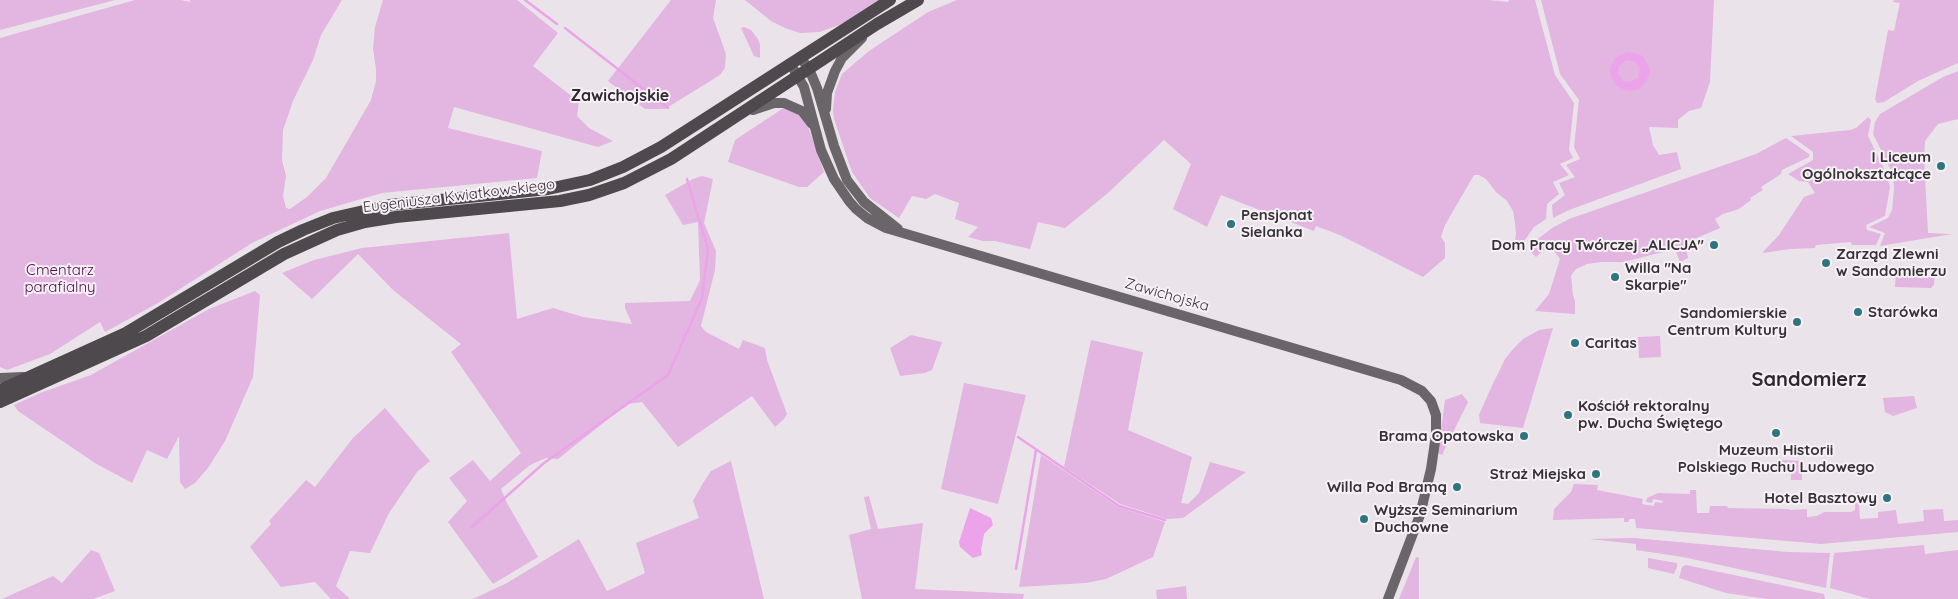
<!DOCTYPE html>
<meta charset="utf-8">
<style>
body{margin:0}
canvas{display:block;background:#eae3ea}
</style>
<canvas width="1958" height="599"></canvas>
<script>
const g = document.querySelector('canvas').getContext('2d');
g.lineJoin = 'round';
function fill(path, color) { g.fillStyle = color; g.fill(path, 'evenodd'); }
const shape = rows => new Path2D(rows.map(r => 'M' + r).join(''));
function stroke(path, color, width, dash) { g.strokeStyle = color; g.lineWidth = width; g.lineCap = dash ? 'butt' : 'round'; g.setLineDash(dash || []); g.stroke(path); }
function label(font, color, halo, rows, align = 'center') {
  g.font = font + ' Quicksand,sans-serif'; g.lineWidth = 4; g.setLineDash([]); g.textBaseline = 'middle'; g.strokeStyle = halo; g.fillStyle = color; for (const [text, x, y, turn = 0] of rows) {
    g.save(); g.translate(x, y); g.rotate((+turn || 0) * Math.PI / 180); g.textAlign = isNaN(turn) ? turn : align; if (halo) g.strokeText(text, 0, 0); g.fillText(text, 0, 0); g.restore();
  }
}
const green = shape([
 [0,0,115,0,0,30],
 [135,0,181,0,190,2,190,0,342,0,321,35,313,60,293,101,283,130,282,160,286,176,283,196,286,208,290,209,307,197,326,178,371,100,376,81,376,69,373,49,375,27,383,0,517,0,558,33,533,66,579,102,577,116,589,128,613,141,598,147,454,107,448,128,542,151,537,178,382,193,320,211,252,243,158,303,105,332,100,322,50,354,7,370,0,367,0,38],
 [671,0,716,0,713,18,726,54,725,68,720,75,665,109,645,109,608,81],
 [745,0,879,0,842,24,820,32,800,33,785,28,771,21],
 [957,0,1489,0,1508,2,1509,0,1535,0,1555,75,1574,103,1569,150,1573,158,1560,164,1569,175,1553,182,1559,194,1547,204,1546,219,1534,227,1520,247,1514,246,1516,234,1515,223,1513,211,1507,201,1496,192,1486,179,1479,175,1474,175,1445,225,1441,237,1445,243,1445,258,1423,277,1340,235,1316,226,1314,231,1221,195,1207,227,1173,209,1191,164,1164,140,1108,193,1065,228,1038,222,1030,249,995,241,983,241,968,237,978,227,955,219,959,203,935,194,926,199,912,196,899,218,870,198,852,172,834,119,833,110,835,92,842,74,869,51,928,12],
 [1541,0,1714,0,1710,82,1701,108,1689,111,1678,120,1678,128,1649,127,1653,145,1659,155,1677,152,1681,169,1569,210,1553,218,1552,205,1565,195,1559,183,1575,177,1566,165,1580,159,1574,147,1579,100,1560,74],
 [1894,0,1958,0,1958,63,1918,81,1884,102,1877,103,1875,99,1888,30,1894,31,1900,3,1893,2],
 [744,27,751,30,758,39,760,45,760,58,754,56,741,28],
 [1958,71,1958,119,1938,124,1925,141,1924,157,1928,233,1952,234,1880,246,1885,233,1869,227,1888,218,1892,210,1894,189,1893,174,1873,134,1875,122,1880,114,1943,77],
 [785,107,791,109,806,121,824,172,807,187,799,187,728,162,735,140],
 [1868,117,1871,120,1868,136,1887,175,1890,187,1885,216,1866,225,1867,230,1881,234,1876,245,1852,245,1851,242,1816,245,1815,248,1790,249,1763,253,1763,252,1779,235,1804,197,1815,193,1808,182,1799,181,1788,174,1813,160,1813,152,1791,136,1850,130,1856,128],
 [1786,138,1809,154,1809,157,1782,170,1781,174,1761,187,1763,190,1750,198,1751,200,1739,209,1723,214,1715,219,1720,228,1685,243,1688,258,1680,262,1675,249,1623,262,1602,262,1587,264,1576,269,1571,276,1573,295,1575,301,1575,314,1535,311,1549,294,1560,259,1549,245,1536,257,1529,250,1534,242,1552,228,1569,219,1756,154],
 [702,176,713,179,704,223,716,251,715,270,701,326,706,332,739,349,743,340,765,348,767,360,787,414,784,419,775,427,752,396,678,447,642,402,627,404,558,459,546,458,530,465,501,489,507,503,538,557,493,584,448,522,467,501,449,478,473,460,490,481,521,453,451,352,461,344,393,290,358,254,312,299,282,273,314,260,362,248,509,233,517,319,553,308,583,317,632,324,625,308,625,303,690,301,700,280,698,222,683,225,665,195,693,179],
 [1935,268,1934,285,1931,288,1895,287,1896,269,1899,273,1906,274,1923,270,1923,278,1934,276],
 [255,291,260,295,253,377,225,441,208,468,195,483,185,489,180,482,179,436,167,459,147,450,132,483,95,463,18,411,14,405,40,393,91,375,209,309],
 [1553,328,1523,428,1480,423,1479,415,1490,390,1505,359,1514,348,1523,339,1539,330],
 [911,335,942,342,932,370,925,373,900,376,890,348],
 [1660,336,1661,357,1639,358,1638,337],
 [1091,340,1143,352,1128,430,1192,457,1181,503,1188,504,1199,493,1210,462,1246,472,1183,518,1167,519,1120,504,1064,467],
 [964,383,1026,395,998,504,941,489],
 [1462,394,1468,402,1442,455,1438,453,1445,400],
 [1914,396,1917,408,1893,416,1885,412,1883,398],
 [385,408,430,461,417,472,389,513,370,553,350,551,336,586,350,599,331,599,315,582,281,587,250,547,271,524,269,521,306,480,315,487,353,438],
 [1041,455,1118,507,1165,522,1153,557,1106,579,1086,583,1019,587],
 [1779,460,1802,461,1802,480,1791,480,1791,464,1778,464],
 [731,461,764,599,473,599,507,583,579,539,607,591,645,573,636,543,699,518,693,501,703,483,711,471],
 [1574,484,1598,485,1597,490,1643,499,1642,504,1654,506,1655,502,1662,503,1663,501,1653,499,1652,503,1646,502,1647,498,1658,493,1690,494,1690,490,1696,490,1697,513,1709,513,1710,506,1727,506,1728,508,1789,509,1790,510,1807,509,1807,517,1817,516,1824,512,1851,512,1855,510,1856,492,1858,492,1860,519,1878,518,1878,512,1896,510,1898,524,1924,521,1923,510,1943,509,1944,521,1958,520,1958,532,1821,544,1636,528,1635,519,1630,519,1628,522,1624,522,1624,518,1553,520,1554,509,1571,492],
 [869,496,878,529,923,523,915,589,1024,594,1023,599,862,599,849,535,871,529,864,497],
 [1634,538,1788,552,1830,553,1826,588,1683,557,1636,550,1636,544,1589,539],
 [1924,545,1925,554,1958,550,1958,599,1870,599,1830,588,1834,553],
 [91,550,99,553,115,591,93,599,2,599,53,576,62,583],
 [1416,557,1419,558,1419,599,1399,599],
 [1648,558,1677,563,1677,567,1674,574,1648,568],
 [1686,565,1824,594,1825,599,1767,599,1726,593,1679,578,1682,567],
 [1186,586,1187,599,1157,599,1156,590]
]);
const water = shape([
 [1628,52,1641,55,1646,61,1649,68,1649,75,1645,83,1639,89,1630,91,1622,89,1615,84,1611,77,1610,68,1616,57],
 [1626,60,1635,62,1640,69,1638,78,1630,82,1623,81,1618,74,1619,66],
 [970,508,991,518,993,525,984,534,981,550,982,555,973,558,960,547,959,542]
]);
const stream = shape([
 [525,0,557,24],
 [565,28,668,108],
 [1018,437,1119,506,1165,520],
 [472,527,544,463,668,375,702,298,708,249,687,179],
 [1016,569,1036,450]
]);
const secondary = shape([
 [800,57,809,69,817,88,834,146,847,180,864,202,898,229],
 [790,63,804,87,821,150,834,179,849,201,856,209,867,218,886,228,1401,380,1422,391,1431,401,1436,415,1436,435,1431,469,1420,515,1388,599],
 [826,109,827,93,835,71,842,58,862,38],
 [753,110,774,103,784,103,802,111,812,124],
 [0,378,23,377]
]);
const primary = shape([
 [0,390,126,333,278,242,303,230,333,218,390,205,548,189,590,180,623,167,661,147,890,0],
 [0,402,146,336,284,254,337,230,365,222,396,217,560,201,589,195,624,183,671,159,877,24,918,0]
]);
const markers = [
 [1941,166,5,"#2d767d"],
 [1231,224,5,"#2d767d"],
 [1714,245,5,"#2d767d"],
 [1826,263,5,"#2d767d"],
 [1615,277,5,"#2d767d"],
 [1858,312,5,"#2d767d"],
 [1797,322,5,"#2d767d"],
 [1575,343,5,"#2d767d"],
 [1568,415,5,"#2d767d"],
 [1776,433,5,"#2d767d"],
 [1524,436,5,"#2d767d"],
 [1596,474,5,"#2d767d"],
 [1457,487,5,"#2d767d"],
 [1887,498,5,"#2d767d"],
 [1364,519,5,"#2d767d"]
];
const poiNames = [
 ["I Liceum",1931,157],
 ["Ogólnokształcące",1931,174],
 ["Pensjonat",1241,215,"left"],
 ["Sielanka",1241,232,"left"],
 ["Dom Pracy Twórczej „ALICJA\"",1704,245],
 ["Zarząd Zlewni",1836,254,"left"],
 ["w Sandomierzu",1836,271,"left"],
 ["Willa \"Na",1625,268,"left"],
 ["Skarpie\"",1625,285,"left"],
 ["Starówka",1868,312,"left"],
 ["Sandomierskie",1787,313],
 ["Centrum Kultury",1787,330],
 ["Caritas",1585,343,"left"],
 ["Kościół rektoralny",1578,406,"left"],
 ["pw. Ducha Świętego",1578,423,"left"],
 ["Brama Opatowska",1514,436],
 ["Muzeum Historii",1776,450,"center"],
 ["Polskiego Ruchu Ludowego",1776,467,"center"],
 ["Straż Miejska",1586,474],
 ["Willa Pod Bramą",1447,487],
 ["Hotel Basztowy",1877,498],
 ["Wyższe Seminarium",1374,510,"left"],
 ["Duchowne",1374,527,"left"]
];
const streetNames = [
 ["Eugeniusza Kwiatkowskiego",459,196,-7],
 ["Zawichojska",1167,295,16]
];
const parkNames = [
 ["Cmentarz",60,270],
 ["parafialny",60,287]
];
const neighbourhoodNames = [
 ["Zawichojskie",620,96]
];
const districtNames = [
 ["Sandomierz",1809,380]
];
fill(green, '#e3b5e1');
fill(water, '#eca3e9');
stroke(stream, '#eca3e9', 2.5);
stroke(secondary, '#6a6569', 10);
stroke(primary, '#4e494d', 12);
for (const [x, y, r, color] of markers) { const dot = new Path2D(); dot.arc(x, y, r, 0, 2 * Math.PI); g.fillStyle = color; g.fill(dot); stroke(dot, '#f8f0f7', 2); }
label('bold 15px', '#353335', '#f8f0f7', poiNames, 'right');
label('15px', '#353335', '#f8f0f7', streetNames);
label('15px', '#4c0b4c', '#f8f0f7', parkNames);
label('bold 16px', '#2e292e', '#f8f0f7', neighbourhoodNames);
label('bold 20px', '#2e292e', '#f8f0f7', districtNames);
</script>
